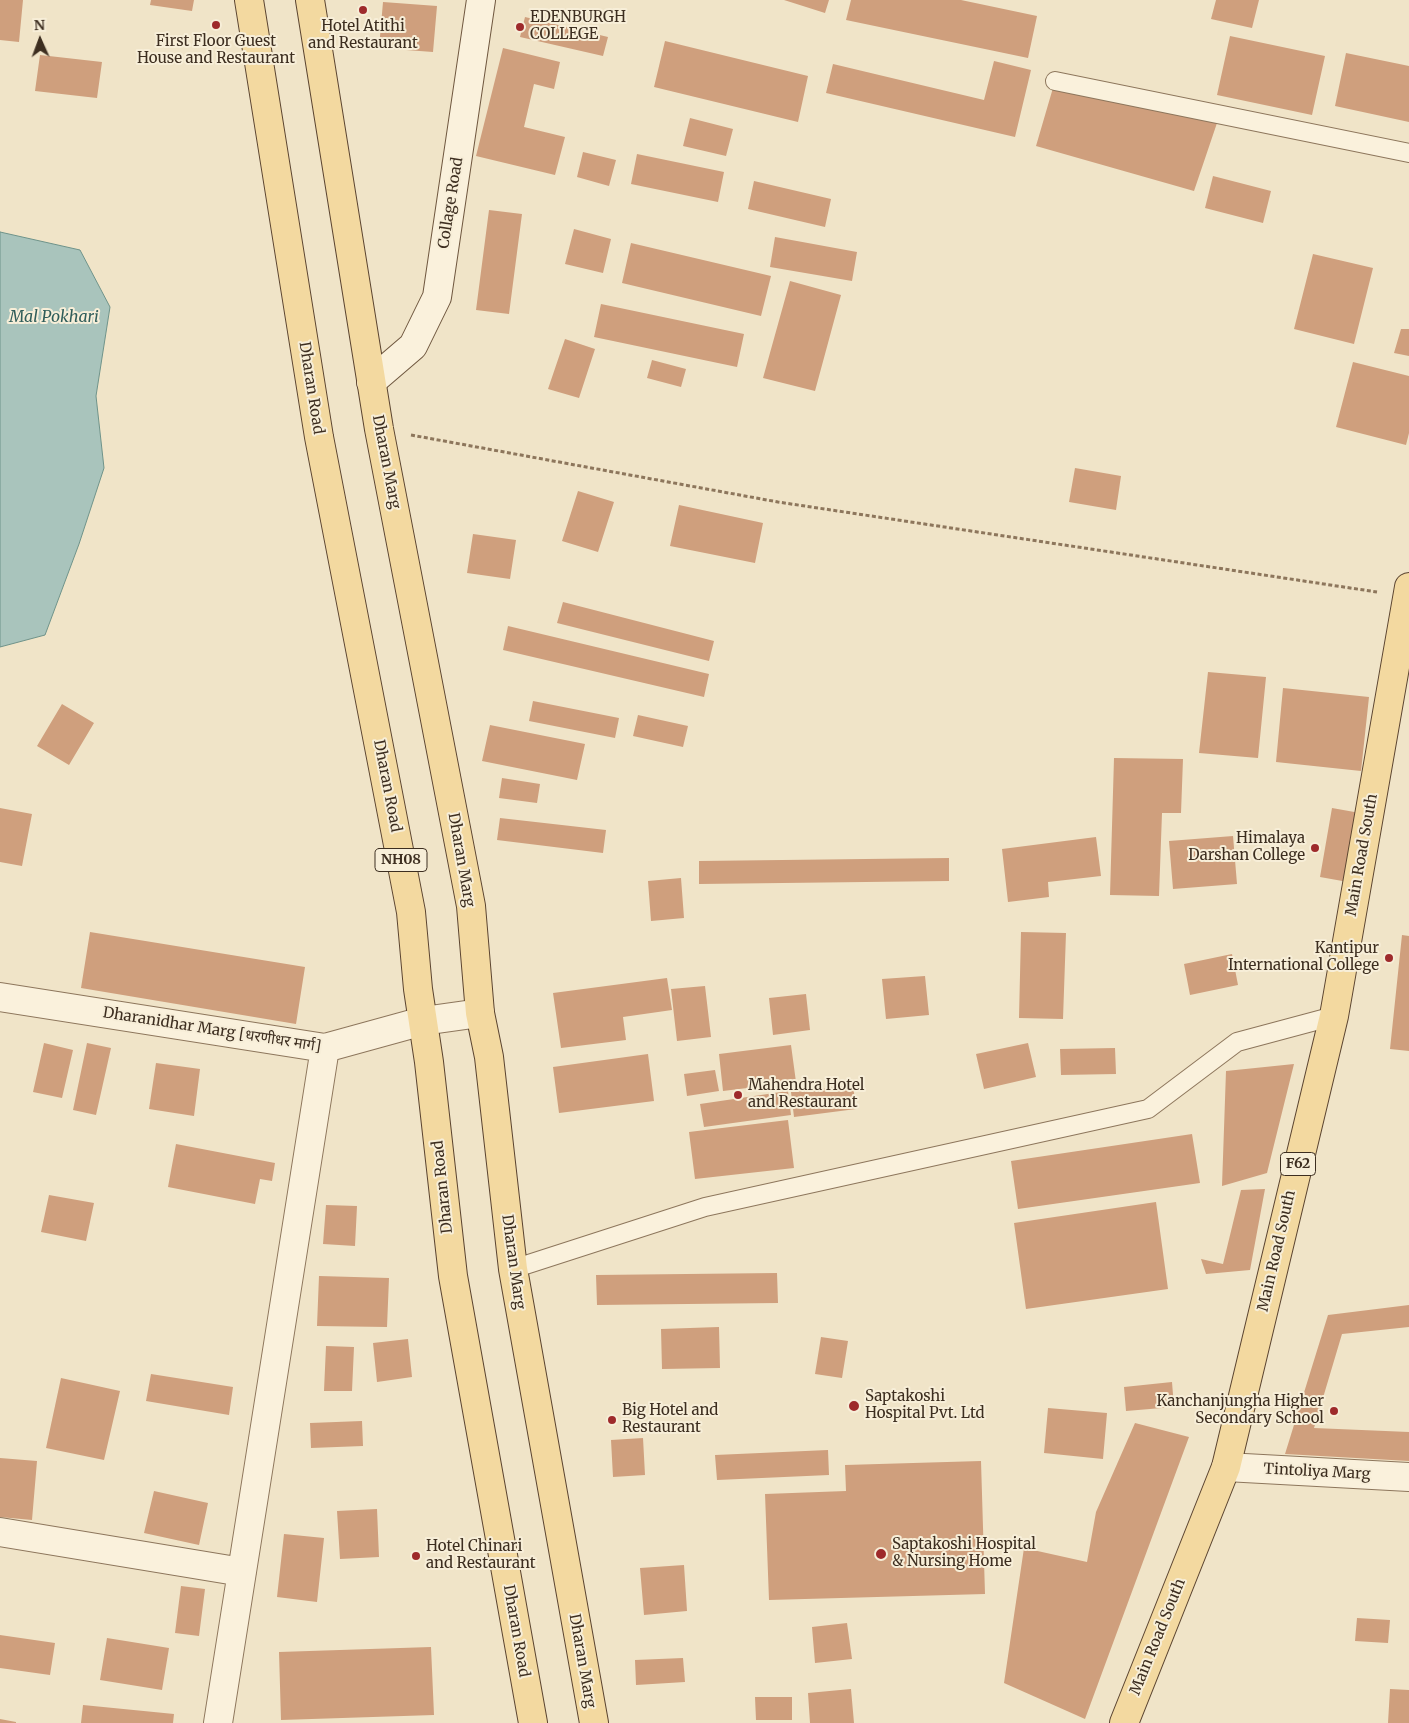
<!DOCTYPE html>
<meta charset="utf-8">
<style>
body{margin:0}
#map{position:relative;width:1409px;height:1723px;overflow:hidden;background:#f0e4c8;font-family:Merriweather,serif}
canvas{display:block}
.north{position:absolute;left:15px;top:15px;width:50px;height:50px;-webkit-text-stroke:4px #f7eed8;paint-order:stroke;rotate:358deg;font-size:14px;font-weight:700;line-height:20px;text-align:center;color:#3d2e20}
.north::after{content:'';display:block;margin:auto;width:18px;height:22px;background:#3d2e20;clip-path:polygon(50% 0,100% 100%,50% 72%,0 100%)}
</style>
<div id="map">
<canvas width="1409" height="1723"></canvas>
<div class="north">N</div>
</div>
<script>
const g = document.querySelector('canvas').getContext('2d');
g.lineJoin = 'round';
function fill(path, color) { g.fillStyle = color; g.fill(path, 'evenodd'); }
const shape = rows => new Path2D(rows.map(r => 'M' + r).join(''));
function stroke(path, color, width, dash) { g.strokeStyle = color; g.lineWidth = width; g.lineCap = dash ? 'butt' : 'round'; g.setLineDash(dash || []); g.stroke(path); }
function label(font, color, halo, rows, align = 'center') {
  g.font = font + ' Merriweather,"Noto Sans Devanagari",serif'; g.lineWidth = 4; g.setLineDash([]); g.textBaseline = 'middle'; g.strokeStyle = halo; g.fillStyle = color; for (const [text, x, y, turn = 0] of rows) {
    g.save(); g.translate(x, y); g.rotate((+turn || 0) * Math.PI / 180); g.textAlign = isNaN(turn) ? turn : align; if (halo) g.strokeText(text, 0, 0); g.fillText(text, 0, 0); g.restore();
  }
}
const water = shape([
 [0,232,80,250,110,307,96,396,104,468,79,544,45,635,0,647,0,232]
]);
const building = shape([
 [0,0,23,0,19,42,0,40],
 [151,0,194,0,192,11,150,5],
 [784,0,829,0,825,13],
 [851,0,961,0,1037,16,1028,58,846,20],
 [1216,0,1259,0,1252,28,1211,19],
 [383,2,437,6,433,52,379,48],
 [525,17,608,37,603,56,520,37],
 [1230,36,1325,56,1312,115,1217,95],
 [665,41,808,76,798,122,654,87],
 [503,48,560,62,554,89,534,84,524,127,565,137,555,175,476,156],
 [1346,53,1409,66,1409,122,1335,106],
 [40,55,102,62,97,98,35,91],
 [994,61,1031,70,1015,137,826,93,833,64,984,100],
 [1055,81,1217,123,1194,191,1036,146],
 [690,118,733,129,726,156,683,146],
 [583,152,616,160,609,186,577,177],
 [637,154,724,172,718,202,631,184],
 [1213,176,1271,191,1263,223,1205,208],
 [754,181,831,199,825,227,748,209],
 [489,210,522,214,509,314,476,310],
 [574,229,611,239,603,273,565,264],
 [775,237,857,252,852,281,770,267],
 [631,243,771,276,761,316,622,283],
 [1313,254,1373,268,1354,344,1294,329],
 [790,281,841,295,815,391,763,378],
 [601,304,744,334,737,367,594,337],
 [1401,329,1409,329,1409,356,1394,353],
 [565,339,595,349,579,398,548,389],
 [652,360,686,369,681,387,647,378],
 [1353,362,1409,376,1409,433,1406,445,1336,427],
 [1075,468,1121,476,1116,510,1069,502],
 [578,491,614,502,598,552,562,541],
 [679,505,763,523,755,563,670,546],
 [473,534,516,540,510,579,467,573],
 [563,602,714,641,709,661,557,623],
 [508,626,709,674,704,697,503,650],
 [1208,672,1266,677,1258,758,1199,753],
 [1283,688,1369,697,1361,771,1276,762],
 [533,701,619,718,615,738,529,721],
 [62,704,94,723,69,765,37,746],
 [638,715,688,726,683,747,633,736],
 [490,725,585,744,577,780,482,761],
 [1114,758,1183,759,1181,813,1162,813,1159,896,1110,895],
 [502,778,540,784,537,803,499,798],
 [0,808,32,814,22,866,0,862],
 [1332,808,1360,813,1348,882,1320,877],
 [500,818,606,830,603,853,497,840],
 [1233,836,1237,884,1173,889,1169,841],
 [1096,837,1101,876,1048,882,1049,897,1008,902,1002,849],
 [949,858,949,881,699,884,699,861],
 [681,878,684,918,651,921,648,881],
 [90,932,305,967,296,1024,81,988],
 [1021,932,1066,933,1063,1019,1019,1018],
 [1402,935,1409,936,1409,1051,1390,1049],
 [1232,954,1238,985,1190,995,1184,964],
 [925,976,929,1015,886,1019,882,979],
 [667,978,672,1010,623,1017,626,1040,561,1048,553,993],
 [705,986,711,1037,677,1041,671,989],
 [806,994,810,1030,773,1035,769,998],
 [44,1043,73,1050,62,1098,33,1092],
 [87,1043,111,1048,96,1115,73,1110],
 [1028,1043,1036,1077,984,1089,976,1054],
 [791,1045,796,1082,723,1091,719,1054],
 [1115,1048,1116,1074,1061,1075,1060,1049],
 [648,1054,654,1101,559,1113,553,1067],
 [156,1063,200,1069,194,1116,149,1109],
 [1294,1064,1267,1173,1222,1186,1226,1071],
 [715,1070,719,1091,687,1096,684,1074],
 [853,1085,856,1109,794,1117,791,1092],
 [788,1091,791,1115,704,1127,700,1104],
 [788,1120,794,1168,695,1179,689,1132],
 [1192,1134,1200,1183,1018,1209,1011,1161],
 [176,1144,275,1163,272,1181,260,1179,255,1204,168,1187],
 [1265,1189,1250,1270,1206,1274,1201,1259,1223,1264,1241,1190],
 [49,1195,94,1203,86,1241,41,1232],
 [1156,1202,1168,1289,1026,1309,1014,1223],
 [326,1205,357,1206,355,1246,323,1244],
 [777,1273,778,1303,597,1305,596,1275],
 [319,1276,389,1278,387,1327,317,1326],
 [1409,1305,1409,1327,1342,1334,1314,1428,1409,1432,1409,1461,1285,1454,1328,1315],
 [719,1327,720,1368,662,1369,661,1329],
 [821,1337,848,1341,842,1378,815,1374],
 [408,1339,412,1377,377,1382,373,1343],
 [326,1346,354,1347,352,1391,324,1391],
 [151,1374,233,1387,229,1415,146,1401],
 [61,1378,120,1391,104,1460,46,1448],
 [1172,1382,1174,1407,1126,1411,1124,1387],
 [1048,1408,1107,1413,1103,1459,1044,1453],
 [362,1421,363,1446,311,1448,310,1423],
 [1135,1423,1189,1437,1085,1719,1004,1683,1024,1548,1087,1562,1096,1512],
 [643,1438,645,1475,613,1477,611,1440],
 [828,1450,829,1475,717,1480,715,1455],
 [0,1458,37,1461,32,1520,0,1517],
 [981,1461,985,1594,769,1600,765,1494,846,1491,845,1465],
 [154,1491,208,1503,199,1545,144,1533],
 [377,1509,379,1557,340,1559,337,1511],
 [284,1534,324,1538,317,1602,277,1597],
 [684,1565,687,1611,644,1615,640,1568],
 [181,1586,205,1589,199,1636,175,1633],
 [1357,1618,1390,1620,1388,1643,1355,1641],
 [847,1623,852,1659,815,1663,812,1627],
 [0,1635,55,1643,50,1675,0,1668],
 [107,1638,169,1648,162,1690,100,1680],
 [431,1647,434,1715,281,1720,279,1652],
 [683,1658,685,1682,636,1685,635,1660],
 [851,1689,854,1723,810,1723,808,1693],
 [1390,1689,1409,1690,1409,1723,1388,1723],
 [755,1697,792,1697,792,1720,756,1720],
 [83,1705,174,1714,173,1723,81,1723],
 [0,1719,16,1722,16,1723,0,1723]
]);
const path = shape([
 [411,435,778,502,1377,592]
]);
const lane = shape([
 [1055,81,1409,153],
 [513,1269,705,1207,1148,1109,1237,1042,1334,1016]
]);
const street = shape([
 [0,997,325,1048,423,1021,480,1013],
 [1226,1467,1409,1477],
 [0,1532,242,1572],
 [218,1723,325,1048]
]);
const secondary = shape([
 [371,382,413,346,437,297,481,0]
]);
const primary = shape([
 [249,0,319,437,411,912,418,989,429,1062,453,1276,533,1723],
 [310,0,379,429,471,906,480,1013,489,1057,513,1269,594,1723],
 [1124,1723,1226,1467,1334,1016,1409,587]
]);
const markers = [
 [363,10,5,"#9e2a2b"],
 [216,25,5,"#9e2a2b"],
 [520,27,5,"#9e2a2b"],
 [1315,848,5,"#9e2a2b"],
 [1389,958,5,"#9e2a2b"],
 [738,1095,5,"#9e2a2b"],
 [854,1406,6,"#9e2a2b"],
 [1334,1411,5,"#9e2a2b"],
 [612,1420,5,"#9e2a2b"],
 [881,1554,6,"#9e2a2b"],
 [416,1556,5,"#9e2a2b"]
];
const shields = [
 [401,860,52],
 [1298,1164,35]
];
const shieldNames = [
 ["NH08",401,860],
 ["F62",1298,1164]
];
const poiNames = [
 ["EDENBURGH",530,18],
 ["COLLEGE",530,35],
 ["Hotel Atithi",363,27,"center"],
 ["and Restaurant",363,44,"center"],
 ["First Floor Guest",216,42,"center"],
 ["House and Restaurant",216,59,"center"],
 ["Himalaya",1305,839,"right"],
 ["Darshan College",1305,856,"right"],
 ["Kantipur",1379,949,"right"],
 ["International College",1379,966,"right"],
 ["Mahendra Hotel",748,1086],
 ["and Restaurant",748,1103],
 ["Saptakoshi",865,1397],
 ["Hospital Pvt. Ltd",865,1414],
 ["Kanchanjungha Higher",1324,1402,"right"],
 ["Secondary School",1324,1419,"right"],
 ["Big Hotel and",622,1411],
 ["Restaurant",622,1428],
 ["Saptakoshi Hospital",892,1545],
 ["& Nursing Home",892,1562],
 ["Hotel Chinari",426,1547],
 ["and Restaurant",426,1564]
];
const streetNames = [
 ["Collage Road",451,203,-81],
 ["Dharan Road",311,388,81],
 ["Dharan Marg",386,462,79],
 ["Dharan Road",387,786,79],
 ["Main Road South",1362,855,-80],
 ["Dharan Marg",461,860,80],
 ["Dharanidhar Marg [धरणीधर मार्ग]",212,1030,9],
 ["Dharan Road",443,1187,-96],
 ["Main Road South",1277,1251,-77],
 ["Dharan Marg",513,1262,82],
 ["Tintoliya Marg",1317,1472,3],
 ["Dharan Road",516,1631,80],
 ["Main Road South",1158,1637,-68],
 ["Dharan Marg",582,1661,80]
];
const waterNames = [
 ["Mal Pokhari",54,317]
];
fill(water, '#a9c4bc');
stroke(water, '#6f938a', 1);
fill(building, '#cf9f7d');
stroke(lane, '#8d765c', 20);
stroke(street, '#8d765c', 30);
stroke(secondary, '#6f573f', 30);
stroke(primary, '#5b4430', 30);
stroke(path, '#8d765c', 3, [4, 2.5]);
stroke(lane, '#faf1dc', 18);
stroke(street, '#faf1dc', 28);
stroke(secondary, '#faf1dc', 28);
stroke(primary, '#f3d9a0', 28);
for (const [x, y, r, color] of markers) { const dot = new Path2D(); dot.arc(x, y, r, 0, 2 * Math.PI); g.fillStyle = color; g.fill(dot); stroke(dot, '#f7eed8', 2); }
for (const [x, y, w] of shields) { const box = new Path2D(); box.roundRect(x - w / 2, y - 11.5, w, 23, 4); g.fillStyle = '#f7eed8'; g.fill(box); stroke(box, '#3d2e20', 1); }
label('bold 14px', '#3d2e20', null, shieldNames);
label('15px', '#3d2e20', '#f7eed8', poiNames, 'left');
label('15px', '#3d2e20', '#f7eed8', streetNames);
label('italic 16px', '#2f5d5a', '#f7eed8', waterNames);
</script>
